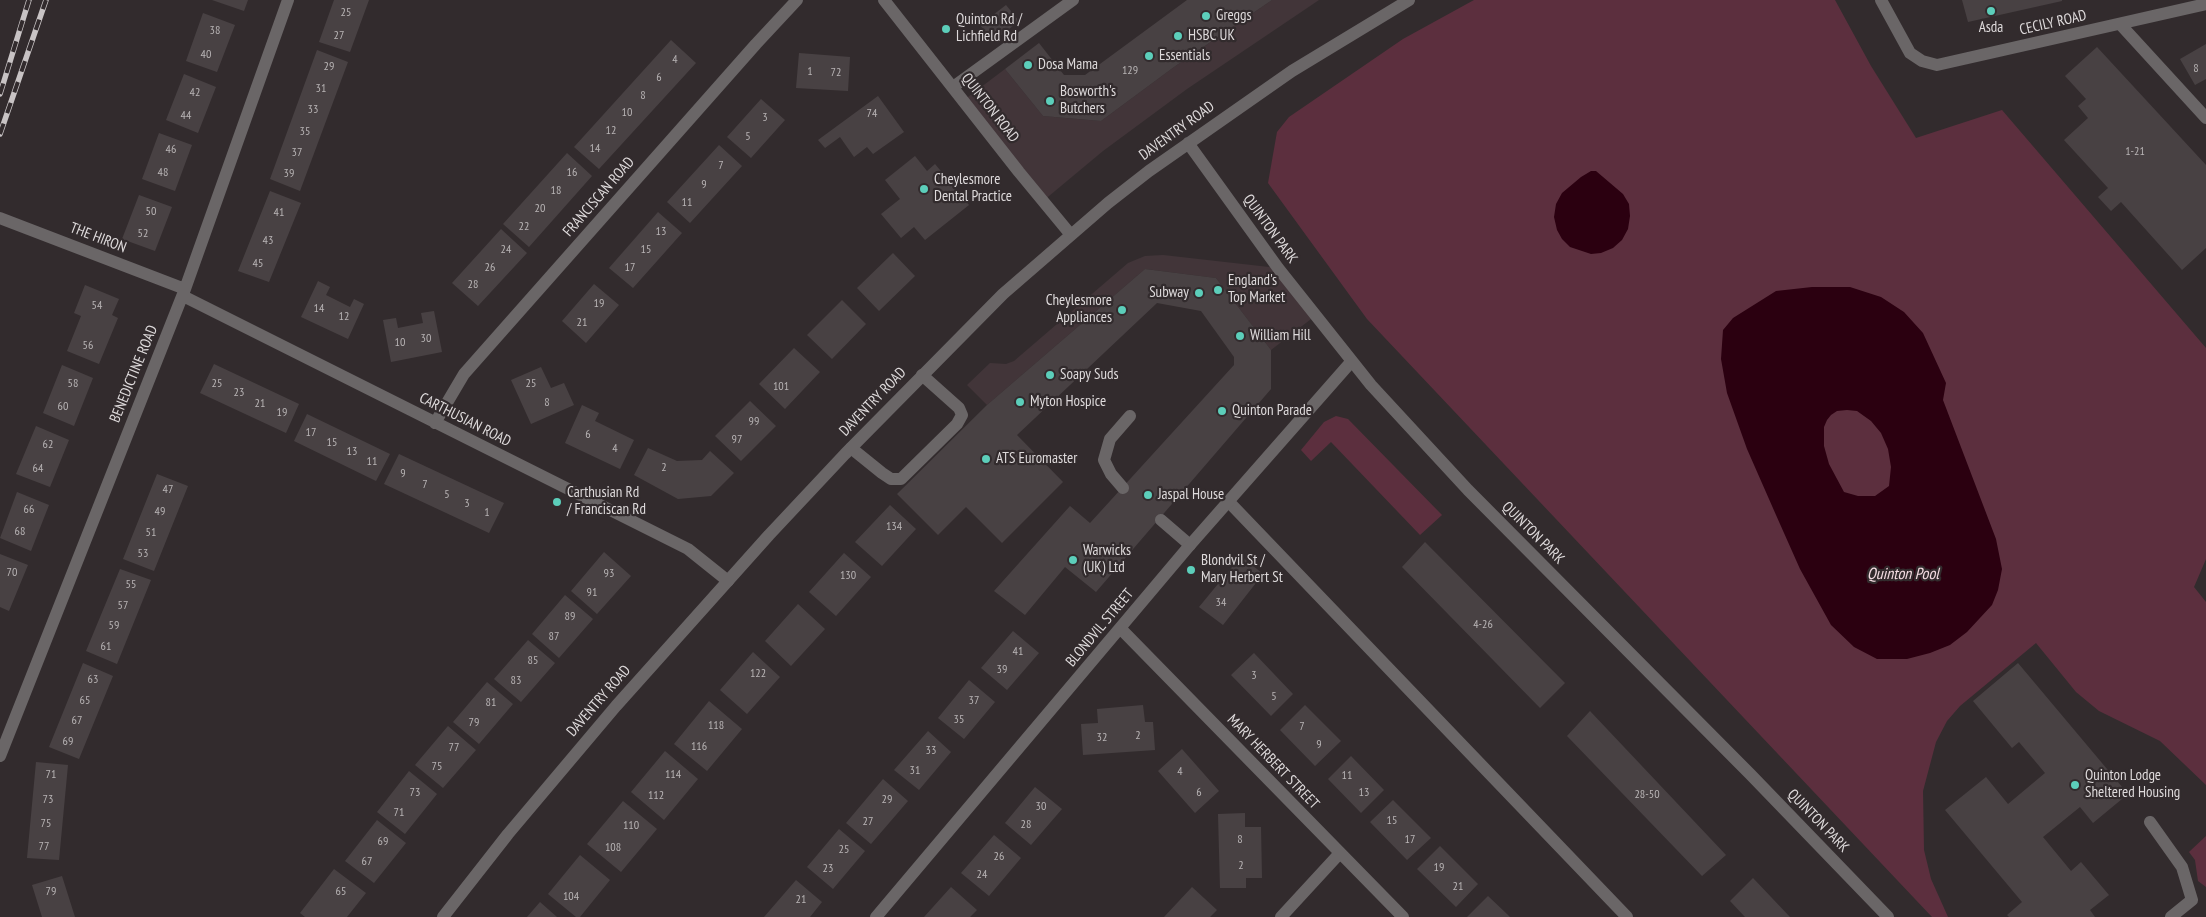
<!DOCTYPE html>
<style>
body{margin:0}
canvas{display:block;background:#322b2d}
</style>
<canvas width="2206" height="917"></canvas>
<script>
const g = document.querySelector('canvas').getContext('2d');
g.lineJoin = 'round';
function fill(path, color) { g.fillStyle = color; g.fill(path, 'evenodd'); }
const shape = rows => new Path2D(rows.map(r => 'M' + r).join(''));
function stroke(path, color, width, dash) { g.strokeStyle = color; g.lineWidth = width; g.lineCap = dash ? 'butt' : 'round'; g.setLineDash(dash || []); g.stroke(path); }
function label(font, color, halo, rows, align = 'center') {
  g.font = font + ' "PT Sans Narrow",sans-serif'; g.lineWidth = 4.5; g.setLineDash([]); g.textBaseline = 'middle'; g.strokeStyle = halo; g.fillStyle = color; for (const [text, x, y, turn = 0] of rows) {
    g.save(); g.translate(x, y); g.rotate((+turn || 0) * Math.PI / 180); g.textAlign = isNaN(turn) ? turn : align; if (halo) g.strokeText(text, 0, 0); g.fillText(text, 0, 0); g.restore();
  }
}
const built = shape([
 [1272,0,1319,0,1187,89,1103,151,1043,201,964,100,1005,69,1043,116,1101,121,1174,67],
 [1163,255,1278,268,1315,316,1271,350,1216,278,1145,269,987,405,967,385,990,363,1006,364,1014,361,1128,263,1145,256]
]);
const green = shape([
 [1474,0,1835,0,1871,66,1916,138,2002,110,2206,348,2206,559,2194,587,2206,602,2206,785,2160,741,2099,711,2076,692,2036,643,1960,706,1947,721,1936,742,1923,791,1924,850,1931,879,1948,917,1932,917,1367,319,1268,183,1277,132,1289,117,1403,39],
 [1336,416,1348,419,1442,515,1420,535,1331,442,1311,461,1301,450,1324,422],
 [2206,836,2206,887,2198,881,2195,860,2189,852]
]);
const water = shape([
 [1591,171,1596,171,1623,194,1629,204,1630,216,1628,229,1622,240,1613,248,1601,253,1591,254,1570,247,1562,239,1557,230,1554,217,1556,204,1562,193,1581,177],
 [1812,287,1850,287,1881,297,1904,312,1923,333,1946,383,1943,400,1996,539,2002,569,1998,590,1992,605,1967,632,1950,645,1930,653,1907,659,1877,659,1854,647,1831,625,1800,569,1776,515,1747,449,1727,393,1721,359,1723,330,1733,318,1776,291],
 [1847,410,1857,411,1871,421,1881,433,1888,449,1891,467,1889,486,1875,496,1858,496,1844,492,1829,464,1824,446,1824,427,1827,420,1831,415,1837,411]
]);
const building = shape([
 [212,0,248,0,244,11],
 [334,0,369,0,350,52,319,42],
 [1187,0,1272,0,1174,67,1101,121,1043,116,1005,69,1039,43,1064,75,1085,75],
 [1962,0,2062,0,2062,1,1968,22],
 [1006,5,1019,21,993,42,980,25],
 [203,13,235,25,217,72,186,61],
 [671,40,696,63,599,169,574,147],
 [2206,44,2206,79,2195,85,2180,59],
 [2097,47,2206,165,2206,248,2182,270,2121,202,2111,211,2098,197,2108,188,2064,140,2088,118,2078,106,2086,99,2065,76],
 [317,50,348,62,300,191,270,179],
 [799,53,850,57,848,91,796,88],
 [184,74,216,87,198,133,166,120],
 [878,96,904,132,873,154,867,147,854,157,840,137,825,148,818,140],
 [761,99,785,120,751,158,727,137],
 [159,133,192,145,175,191,142,179],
 [719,145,742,166,690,223,667,202],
 [567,153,592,176,529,247,503,224],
 [915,156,927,171,935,164,969,205,925,240,914,227,901,238,881,214,900,199,885,180],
 [270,191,301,203,269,282,238,271],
 [139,195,172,207,155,251,122,239],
 [658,212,682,233,633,288,609,268],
 [501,229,527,253,478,306,452,283],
 [893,253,915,276,879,311,857,288],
 [1145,269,1216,278,1271,350,1271,389,1096,592,1065,567,1025,615,994,591,1070,506,1090,523,1234,365,1234,357,1201,311,1157,303,1017,435,1063,482,1002,543,966,507,938,535,897,494,987,405],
 [318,281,330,287,326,295,350,307,354,299,364,304,348,339,301,317],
 [594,284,619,305,586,343,562,321],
 [85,285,119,299,112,315,118,318,99,364,67,351,81,316,74,313],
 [842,300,866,324,832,359,807,335],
 [434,311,442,352,391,362,383,320,396,318,398,328,423,323,421,313],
 [794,348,820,372,785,409,759,384],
 [214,364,299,404,286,433,200,393],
 [62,365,93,378,74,426,43,413],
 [541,367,551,388,564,383,574,405,531,424,511,380],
 [750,401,776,426,741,461,715,436],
 [582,405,599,413,595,421,634,440,620,469,565,443],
 [307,414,390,454,376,481,294,441],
 [36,426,69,440,50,487,16,474],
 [648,448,677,461,702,460,710,451,734,473,711,496,678,499,634,475],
 [399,454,504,503,489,533,384,484],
 [157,474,188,486,154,571,123,559],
 [17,492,49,505,31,551,0,538],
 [890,505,916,529,882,566,855,542],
 [1425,542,1565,683,1540,708,1402,567],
 [604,552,631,576,597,614,571,591],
 [844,553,871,577,836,616,809,592],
 [0,554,28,565,9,611,0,607],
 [1241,556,1263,574,1223,625,1199,607],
 [120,569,151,580,117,664,86,651],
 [565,595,593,619,559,658,532,634],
 [798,604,825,629,791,666,765,641],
 [1013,631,1039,653,1007,690,981,668],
 [528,640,555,663,521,702,494,679],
 [753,652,780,677,747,714,720,690],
 [1254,653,1293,694,1271,716,1231,675],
 [83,663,113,676,79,759,49,747],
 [2018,663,2128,794,2093,823,2080,807,2043,837,2071,871,2081,862,2109,895,2090,910,2095,917,2009,917,2007,915,2022,902,1945,810,1986,777,2008,804,2045,773,2019,742,2012,748,1973,701],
 [969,680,995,702,964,739,938,718],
 [487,682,513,704,479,744,453,722],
 [709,701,742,729,707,771,674,744],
 [1143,705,1145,722,1153,722,1155,750,1083,755,1081,724,1098,723,1097,709],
 [1305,705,1341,741,1315,766,1280,730],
 [1590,711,1726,855,1702,876,1567,736],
 [448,726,476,750,443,788,415,765],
 [928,731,951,752,919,790,894,770],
 [1182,749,1219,791,1195,813,1158,771],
 [665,751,698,779,664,820,631,792],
 [1351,756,1384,790,1361,813,1328,779],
 [36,762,68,765,59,860,27,858],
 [409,771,437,794,405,834,377,812],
 [883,779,908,801,871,844,846,823],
 [1035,787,1062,809,1031,845,1005,823],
 [1393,800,1431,838,1407,860,1370,822],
 [623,801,657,829,621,872,587,844],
 [1245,813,1245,827,1261,827,1262,878,1246,878,1246,888,1220,888,1218,814],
 [377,820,406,843,374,883,345,861],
 [839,829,865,851,833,889,807,867],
 [994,835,1021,858,989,896,961,873],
 [1440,846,1478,884,1456,907,1417,869],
 [580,855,610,880,580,917,576,917,548,894],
 [334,869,366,893,347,917,305,917,300,913],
 [62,876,75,917,42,917,32,885],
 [1753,878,1790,917,1745,917,1730,901],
 [796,880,822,902,810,917,764,917],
 [951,887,977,910,970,917,924,917],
 [1192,887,1217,910,1210,917,1164,917],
 [1488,896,1507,914,1510,917,1467,917],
 [540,902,557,917,527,917]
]);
const service = shape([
 [953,87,1073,0],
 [851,448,882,473,891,479,901,479,957,424,962,415,959,408,922,375],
 [1123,488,1111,474,1104,460,1110,439,1130,416],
 [1228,501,1627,917],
 [1161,520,1190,545],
 [2150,822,2182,867,2192,900,2171,917]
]);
const minor = shape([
 [1881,0,1910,53,1922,61,1937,65,2206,4],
 [2120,24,2206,118],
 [0,218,185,289],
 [183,296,688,549,728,581],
 [435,423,464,374,756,44,797,0],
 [1121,629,1403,917],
 [0,756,185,289,288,0],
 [876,917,1190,545,1351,362],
 [1281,917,1340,853]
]);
const tertiary = shape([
 [884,0,1019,172,1071,235],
 [1188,143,1278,268,1371,385,1468,490,1751,775,1888,917],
 [443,917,508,834,616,706,769,535,845,454,1003,294,1108,203,1149,171,1292,71,1409,0]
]);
const rail = shape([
 [0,94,29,0],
 [0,134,46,0]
]);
const markers = [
 [1991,11,5,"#5cceba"],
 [1206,16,5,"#5cceba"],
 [946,29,5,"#5cceba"],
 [1178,36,5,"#5cceba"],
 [1149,56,5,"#5cceba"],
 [1028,65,5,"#5cceba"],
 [1050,101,5,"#5cceba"],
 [924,189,5,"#5cceba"],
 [1218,290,5,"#5cceba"],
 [1199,293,5,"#5cceba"],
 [1122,310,5,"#5cceba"],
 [1240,336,5,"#5cceba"],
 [1050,375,5,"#5cceba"],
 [1020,402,5,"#5cceba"],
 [1222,411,5,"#5cceba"],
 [986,459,5,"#5cceba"],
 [1148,495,5,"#5cceba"],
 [557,502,5,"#5cceba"],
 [1073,560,5,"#5cceba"],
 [1191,570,5,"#5cceba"],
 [2075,785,5,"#5cceba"]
];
const numberNames = [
 ["25",346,13],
 ["38",215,31],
 ["27",339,36],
 ["40",206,55],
 ["4",675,60],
 ["29",329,67],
 ["8",2196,69],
 ["129",1130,71],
 ["1",810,72],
 ["72",836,73],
 ["6",659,78],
 ["31",321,89],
 ["42",195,93],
 ["8",643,96],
 ["33",313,110],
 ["10",627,113],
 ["74",872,114],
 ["44",186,116],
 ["3",765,118],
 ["12",611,131],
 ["35",305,132],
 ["5",748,137],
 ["14",595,149],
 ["46",171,150],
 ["1-21",2135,152],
 ["37",297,153],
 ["7",721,166],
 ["48",163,173],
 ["16",572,173],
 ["39",289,174],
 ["9",704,185],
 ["18",556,191],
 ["11",687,203],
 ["20",540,209],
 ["50",151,212],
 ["41",279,213],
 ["22",524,227],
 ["13",661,232],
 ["52",143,234],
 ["43",268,241],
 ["24",506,250],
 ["15",646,250],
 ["45",258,264],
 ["26",490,268],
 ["17",630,268],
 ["28",473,285],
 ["19",599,304],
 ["54",97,306],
 ["14",319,309],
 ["12",344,317],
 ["21",582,323],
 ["30",426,339],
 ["10",400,343],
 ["56",88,346],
 ["58",73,384],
 ["25",217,384],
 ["25",531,384],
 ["101",781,387],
 ["23",239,393],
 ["8",547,403],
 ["21",260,404],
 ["60",63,407],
 ["19",282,413],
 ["99",754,422],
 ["17",311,433],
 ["6",588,435],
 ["97",737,440],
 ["15",332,443],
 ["62",48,445],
 ["4",615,449],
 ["13",352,452],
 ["11",372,462],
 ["2",664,468],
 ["64",38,469],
 ["9",403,474],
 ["7",425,485],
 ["47",168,490],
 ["5",447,495],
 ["3",467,504],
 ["66",29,510],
 ["49",160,512],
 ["1",487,513],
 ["134",894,527],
 ["68",20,532],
 ["51",151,533],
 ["53",143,554],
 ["70",12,573],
 ["93",609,574],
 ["130",848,576],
 ["55",131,585],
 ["91",592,593],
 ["34",1221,603],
 ["57",123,606],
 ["89",570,617],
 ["4-26",1483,625],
 ["59",114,626],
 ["87",554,637],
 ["61",106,647],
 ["41",1018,652],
 ["85",533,661],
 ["39",1002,670],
 ["122",758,674],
 ["3",1254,676],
 ["63",93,680],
 ["83",516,681],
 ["5",1274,697],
 ["65",85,701],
 ["37",974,701],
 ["81",491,703],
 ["35",959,720],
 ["67",77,721],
 ["79",474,723],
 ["118",716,726],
 ["7",1302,727],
 ["2",1138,736],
 ["32",1102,738],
 ["69",68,742],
 ["9",1319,745],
 ["116",699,747],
 ["77",454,748],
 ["33",931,751],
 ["75",437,767],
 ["31",915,771],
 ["4",1180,772],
 ["71",51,775],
 ["114",673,775],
 ["11",1347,776],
 ["73",415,793],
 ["6",1199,793],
 ["13",1364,793],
 ["28-50",1647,795],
 ["112",656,796],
 ["73",48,800],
 ["29",887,800],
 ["30",1041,807],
 ["71",399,813],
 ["15",1392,821],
 ["27",868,822],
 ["75",46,824],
 ["28",1026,825],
 ["110",631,826],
 ["8",1240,840],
 ["17",1410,840],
 ["69",383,842],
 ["77",44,847],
 ["108",613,848],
 ["25",844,850],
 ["26",999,857],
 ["67",367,862],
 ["2",1241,866],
 ["19",1439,868],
 ["23",828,869],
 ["24",982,875],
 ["21",1458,887],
 ["79",51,892],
 ["65",341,892],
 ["104",571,897],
 ["21",801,900]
];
const poiNames = [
 ["Greggs",1216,16],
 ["Quinton Rd /",956,20],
 ["Lichfield Rd",956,37],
 ["Asda",1991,28,"center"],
 ["HSBC UK",1188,36],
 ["Essentials",1159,56],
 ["Dosa Mama",1038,65],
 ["Bosworth's",1060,92],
 ["Butchers",1060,109],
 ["Cheylesmore",934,180],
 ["Dental Practice",934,197],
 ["England's",1228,281],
 ["Top Market",1228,298],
 ["Subway",1189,293,"right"],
 ["Cheylesmore",1112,301,"right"],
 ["Appliances",1112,318,"right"],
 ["William Hill",1250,336],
 ["Soapy Suds",1060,375],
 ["Myton Hospice",1030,402],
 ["Quinton Parade",1232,411],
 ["ATS Euromaster",996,459],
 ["Carthusian Rd",567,493],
 ["/ Franciscan Rd",567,510],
 ["Jaspal House",1158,495],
 ["Warwicks",1083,551],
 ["(UK) Ltd",1083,568],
 ["Blondvil St /",1201,561],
 ["Mary Herbert St",1201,578],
 ["Quinton Lodge",2085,776],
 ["Sheltered Housing",2085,793]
];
const streetNames = [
 ["CECILY ROAD",2053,23,-13],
 ["QUINTON ROAD",990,108,52],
 ["DAVENTRY ROAD",1177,131,-36],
 ["FRANCISCAN ROAD",599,197,-49],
 ["QUINTON PARK",1270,229,54],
 ["THE HIRON",98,238,21],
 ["BENEDICTINE ROAD",134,374,-68],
 ["DAVENTRY ROAD",873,402,-46],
 ["CARTHUSIAN ROAD",465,420,27],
 ["QUINTON PARK",1533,533,45],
 ["BLONDVIL STREET",1100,628,-50],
 ["DAVENTRY ROAD",599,701,-49],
 ["MARY HERBERT STREET",1273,762,46],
 ["QUINTON PARK",1818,821,46]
];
const waterNames = [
 ["Quinton Pool",1903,574]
];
fill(built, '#423539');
fill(green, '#5c2f3e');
fill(water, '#2b0010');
fill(building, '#484143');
stroke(service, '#6a6667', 12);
stroke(minor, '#6a6667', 12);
stroke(tertiary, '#6a6667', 12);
stroke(rail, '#c8c3c4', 5.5);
stroke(rail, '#322b2d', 4, [11]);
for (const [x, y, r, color] of markers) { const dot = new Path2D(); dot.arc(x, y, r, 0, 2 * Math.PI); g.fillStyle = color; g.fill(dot); stroke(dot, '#322b2d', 2); }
label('12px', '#b8b4b5', null, numberNames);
label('15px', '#dedadb', '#322b2d', poiNames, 'left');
label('15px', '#dedadb', '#322b2d', streetNames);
label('italic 16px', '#f5dde3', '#322b2d', waterNames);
</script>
